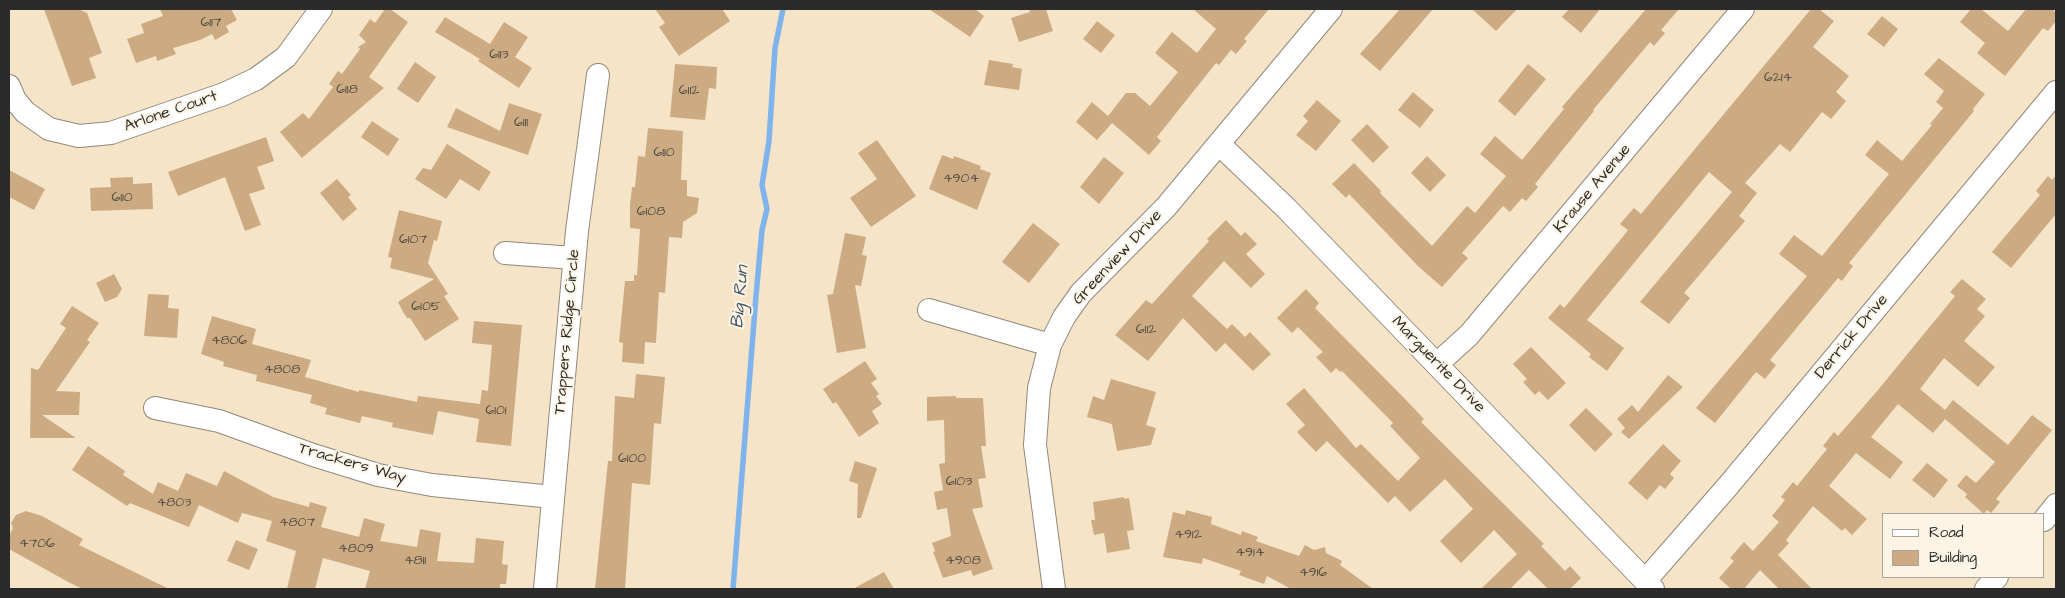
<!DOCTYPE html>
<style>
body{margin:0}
#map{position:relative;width:2065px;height:598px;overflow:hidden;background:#f5e4c8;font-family:"Architects Daughter",sans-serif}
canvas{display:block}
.frame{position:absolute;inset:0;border:10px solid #2b2b2b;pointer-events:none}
.legend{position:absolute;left:1882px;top:513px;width:162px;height:65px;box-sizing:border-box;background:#fcf5e5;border:1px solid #a8a49b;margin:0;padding:6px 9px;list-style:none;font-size:15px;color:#2b2b2b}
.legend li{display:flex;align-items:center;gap:10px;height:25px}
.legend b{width:25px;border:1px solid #a8a49b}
</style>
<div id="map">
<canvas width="2065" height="598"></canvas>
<div class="frame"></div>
<ul class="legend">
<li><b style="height:6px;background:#fff"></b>Road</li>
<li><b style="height:14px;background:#ccab82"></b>Building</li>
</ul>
</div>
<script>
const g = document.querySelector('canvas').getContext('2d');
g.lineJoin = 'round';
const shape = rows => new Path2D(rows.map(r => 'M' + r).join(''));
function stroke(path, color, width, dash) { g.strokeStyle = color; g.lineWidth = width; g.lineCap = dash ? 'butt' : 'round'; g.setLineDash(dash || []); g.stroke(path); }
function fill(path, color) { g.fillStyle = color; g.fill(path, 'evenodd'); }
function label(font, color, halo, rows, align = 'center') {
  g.font = font + ' "Architects Daughter",sans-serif'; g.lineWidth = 4; g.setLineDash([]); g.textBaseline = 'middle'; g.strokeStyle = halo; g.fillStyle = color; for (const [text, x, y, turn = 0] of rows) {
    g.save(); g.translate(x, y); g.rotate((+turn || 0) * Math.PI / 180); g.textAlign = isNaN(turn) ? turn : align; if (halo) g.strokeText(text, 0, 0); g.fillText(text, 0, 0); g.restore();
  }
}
const stream = shape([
 [733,589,756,296,762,230,767,209,762,185,769,141,775,48,783,9]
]);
const building = shape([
 [44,9,78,9,87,13,102,53,89,58,96,78,72,86],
 [160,9,231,9,237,20,226,26,229,32,215,40,212,34,200,40,173,48,176,54,157,61,156,56,136,63,127,39,144,33,141,24,163,16],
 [385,9,390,9,408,22,369,77,384,88,302,158,280,132,303,113,309,119,333,87,329,84,338,71,342,74,360,49,358,47,366,42,359,35,370,19,375,23],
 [655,9,722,9,730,21,679,56,659,27,665,23],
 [929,9,975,9,984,16,970,37],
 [1029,9,1046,9,1053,31,1019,42,1011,18,1030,12],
 [1193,9,1269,9,1244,39,1247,41,1236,54,1231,50,1219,65,1216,63,1157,137,1161,141,1149,155,1112,123,1097,140,1076,122,1092,102,1108,116,1126,93,1135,93,1150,106,1178,72,1155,53,1172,32,1197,53,1216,29],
 [1400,9,1433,9,1380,71,1360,54],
 [1472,9,1517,9,1496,31],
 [1569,9,1600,9,1581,33,1562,17],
 [1646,9,1679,9,1661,30,1665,33,1654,46,1650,42,1593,110,1594,111,1535,184,1538,187,1526,201,1522,198,1510,212,1503,206,1462,253,1468,258,1442,287,1419,267,1349,194,1346,198,1332,184,1354,163,1381,191,1380,193,1432,246,1467,206,1475,213,1506,176,1480,154,1495,136,1522,160,1564,109,1562,107],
 [1811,9,1819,9,1834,21,1813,47,1849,76,1836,92,1846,101,1831,119,1822,112,1790,152,1780,144,1745,183,1757,193,1739,216,1745,221,1684,293,1690,298,1669,324,1640,302,1732,192,1709,172,1587,320,1624,348,1607,371,1589,357,1591,354,1548,318,1560,304,1564,308,1617,244,1628,230,1620,224,1634,208,1641,214],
 [1971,9,1981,9,2008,31,2026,9,2052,9,2056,13,2056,21,2048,31,2043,28,2005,76,1977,53,1985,43,1960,22],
 [1882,16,1898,29,1884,47,1867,34],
 [445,17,490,44,504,22,528,37,515,57,532,68,519,88,478,61,480,59,435,32],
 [1097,21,1115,35,1101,53,1083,39],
 [1939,58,1985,94,1973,109,1974,111,1969,117,1849,263,1853,266,1842,281,1838,278,1770,360,1776,365,1765,379,1756,372,1715,423,1696,408,1807,276,1779,254,1794,235,1822,256,1889,174,1865,155,1877,140,1902,161,1932,125,1930,124,1943,108,1936,102,1944,91,1924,74],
 [989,60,1013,64,1012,67,1022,69,1019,90,984,85],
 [415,62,436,77,418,103,397,89],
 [675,64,717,67,716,89,709,88,705,120,670,117],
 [1528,64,1546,79,1515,116,1498,101],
 [1413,92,1434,110,1420,128,1398,110],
 [1317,100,1341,121,1316,151,1296,135,1308,121,1303,116],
 [509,103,542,114,528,155,447,127,456,108,500,131],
 [372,121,399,139,388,156,361,137],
 [1367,124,1389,147,1373,163,1351,140],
 [648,128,683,131,681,180,687,180,687,196,699,198,697,213,683,222,682,238,669,237,665,293,659,292,656,343,645,342,644,364,622,362,623,343,619,342,625,281,634,281,634,275,637,275,640,229,630,228,630,205,632,187,635,187,638,156,645,157],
 [266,137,274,161,257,167,265,189,249,194,261,225,245,231,225,177,178,196,168,172],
 [877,140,916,196,871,227,850,198,877,179,858,153],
 [447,144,491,172,479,191,460,179,446,199,415,179,423,168,431,170],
 [942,155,953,159,954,156,981,166,980,169,991,173,977,210,929,189],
 [1427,156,1446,175,1430,192,1411,173],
 [1104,157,1124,173,1099,204,1080,187],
 [9,170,45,189,34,210,9,197],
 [2056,175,2056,214,2011,268,1992,252,2040,195,2036,191,2048,176,2052,180],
 [133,177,133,184,152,183,153,209,91,211,90,188,111,187,110,178],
 [337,179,351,195,348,197,357,209,343,221,320,193],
 [399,210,442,221,437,241,434,240,428,263,448,294,444,296,459,319,425,341,410,318,407,318,403,312,398,302,434,279,390,268,392,258,388,257],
 [1226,220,1241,236,1245,232,1257,244,1246,254,1265,274,1251,288,1224,261,1192,296,1227,329,1232,324,1245,337,1250,332,1271,354,1253,371,1225,343,1216,352,1183,318,1148,361,1115,335,1146,300,1152,304,1209,241,1207,239],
 [1033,223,1060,244,1029,283,1002,262],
 [845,233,866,237,862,255,867,256,861,286,855,285,866,348,837,353,827,295,833,294],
 [114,274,122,289,117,297,105,302,96,283],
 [1962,279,1986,299,1977,309,1985,316,1964,341,1995,367,1978,387,1944,358,1920,389,1945,410,1953,400,2008,445,2032,415,2052,430,1996,499,2000,502,1991,513,1987,510,1984,514,1965,497,1967,494,1957,486,1966,475,1976,483,1995,462,1945,419,1933,433,1898,404,1871,437,1903,462,1890,479,1856,453,1829,486,1867,519,1852,535,1845,528,1842,531,1813,506,1786,540,1789,543,1778,555,1812,589,1779,589,1760,570,1744,589,1731,589,1719,578,1734,561,1730,558,1744,542,1753,551,1779,522,1772,516,1785,500,1781,497,1793,482,1797,486,1827,449,1823,446,1834,432,1838,436,1878,390,1955,296,1950,292],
 [1306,289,1319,303,1315,308,1406,400,1424,419,1421,422,1531,531,1544,544,1541,546,1565,571,1570,566,1581,578,1570,589,1548,589,1529,570,1510,589,1481,589,1517,554,1494,530,1461,563,1440,541,1473,509,1445,479,1410,512,1395,496,1388,503,1327,441,1316,452,1297,432,1305,425,1286,404,1304,388,1356,448,1361,444,1398,481,1420,458,1390,426,1393,423,1342,371,1340,372,1336,368,1331,373,1316,357,1323,352,1298,327,1292,333,1277,318],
 [148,294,169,295,168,308,179,309,177,338,144,336],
 [72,306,99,323,87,340,90,342,56,391,80,392,79,415,42,415,76,438,30,438,31,368,38,370,66,328,60,324],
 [212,316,256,329,252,344,311,360,305,377,359,392,359,390,417,402,418,396,480,404,482,390,488,391,492,345,472,343,474,321,522,325,511,446,476,442,479,419,438,411,433,435,392,427,393,423,362,416,360,423,325,414,327,408,310,403,312,395,256,381,257,375,223,366,224,362,201,354],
 [1531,347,1566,383,1548,400,1539,391,1535,395,1523,382,1527,379,1513,364],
 [865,361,877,379,871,383,879,394,876,396,882,404,872,411,879,423,859,437,836,402,833,404,823,389],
 [636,374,665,377,661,424,654,423,650,485,632,483,625,589,595,589,608,461,612,461,615,396,634,398],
 [1668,375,1683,387,1629,439,1621,432,1625,428,1617,419,1632,405,1638,412],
 [1111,379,1156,392,1146,425,1156,428,1151,445,1117,451,1112,424,1087,417,1093,396,1104,400],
 [956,396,956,398,983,398,986,446,981,446,986,478,978,479,983,507,972,509,993,569,973,576,971,570,943,578,933,552,935,551,932,543,951,536,947,508,937,510,934,492,943,490,939,464,945,463,944,420,927,421,927,397],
 [1586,408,1613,434,1595,452,1569,425],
 [1663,444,1681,461,1670,474,1674,478,1665,489,1660,485,1647,500,1628,483],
 [88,446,125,471,123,475,153,494,158,482,178,491,186,473,217,486,224,471,273,497,309,507,310,502,327,507,321,527,359,537,364,518,385,524,380,541,417,547,420,529,441,533,437,561,474,563,476,538,504,541,502,564,508,565,506,584,500,584,500,589,365,589,370,571,323,558,315,589,287,589,296,551,266,541,272,521,242,513,238,523,199,505,189,527,130,503,127,506,72,470],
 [855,461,877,468,861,518,857,518,858,484,849,481],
 [1927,463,1948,480,1934,498,1912,480],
 [1124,497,1124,499,1129,498,1134,530,1127,531,1130,549,1107,553,1104,533,1094,535,1091,520,1095,520,1093,502],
 [1186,510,1212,517,1211,524,1241,535,1242,531,1258,537,1256,541,1299,556,1305,545,1314,550,1325,547,1326,553,1342,561,1340,565,1373,589,1291,589,1267,576,1264,584,1239,575,1241,571,1203,558,1202,564,1163,557,1173,512,1185,515],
 [26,511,42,516,83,539,79,545,169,589,83,589,70,583,9,549,9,536,13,528,11,523,16,515],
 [236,540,258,549,249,570,227,561],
 [884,572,894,589,853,589]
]);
const street = shape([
 [9,86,15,100,25,112,49,129,79,136,111,133,224,94,256,79,286,57,321,9],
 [1219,144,1286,208,1653,589],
 [505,253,574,258],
 [929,310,1050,345],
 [1437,364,1469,335,1743,9],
 [155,408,219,421,313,455,378,475,432,485,553,497],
 [2044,520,2056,505],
 [1645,581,1728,486,2056,92],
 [545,589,577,231,598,75],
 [1054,589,1035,445,1039,388,1050,345,1064,317,1081,293,1166,207,1331,9],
 [1986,589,1997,577]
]);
const numberNames = [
 ["6117",211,23],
 ["6113",499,55],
 ["6214",1778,78],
 ["6118",347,90],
 ["6112",689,91],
 ["6111",521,123],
 ["6110",664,153],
 ["4904",961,179],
 ["6110",122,198],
 ["6108",651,212],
 ["6107",413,240],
 ["6105",426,307],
 ["6112",1146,330],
 ["4806",229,341],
 ["4808",282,370],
 ["6101",496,411],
 ["6100",632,459],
 ["6103",959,482],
 ["4803",174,503],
 ["4807",297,523],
 ["4912",1188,535],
 ["4706",37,544],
 ["4809",356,549],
 ["4914",1250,553],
 ["4811",415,561],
 ["4908",963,561],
 ["4916",1313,573]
];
const streetNames = [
 ["Arlone Court",171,112,-19],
 ["Krause Avenue",1593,189,-50],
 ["Greenview Drive",1118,258,-47],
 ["Trappers Ridge Circle",568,332,-85],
 ["Derrick Drive",1852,337,-50],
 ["Marguerite Drive",1438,365,46],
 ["Trackers Way",352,464,16]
];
const waterNames = [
 ["Big Run",741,297,-85]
];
stroke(stream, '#7eb3ec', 5.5);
fill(building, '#ccab82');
stroke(street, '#90887a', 24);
stroke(street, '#fff', 22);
label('14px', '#534b41', null, numberNames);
label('16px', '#2b2b2b', '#fcf5e5', streetNames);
label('italic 18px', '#445465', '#fcf5e5', waterNames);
</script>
